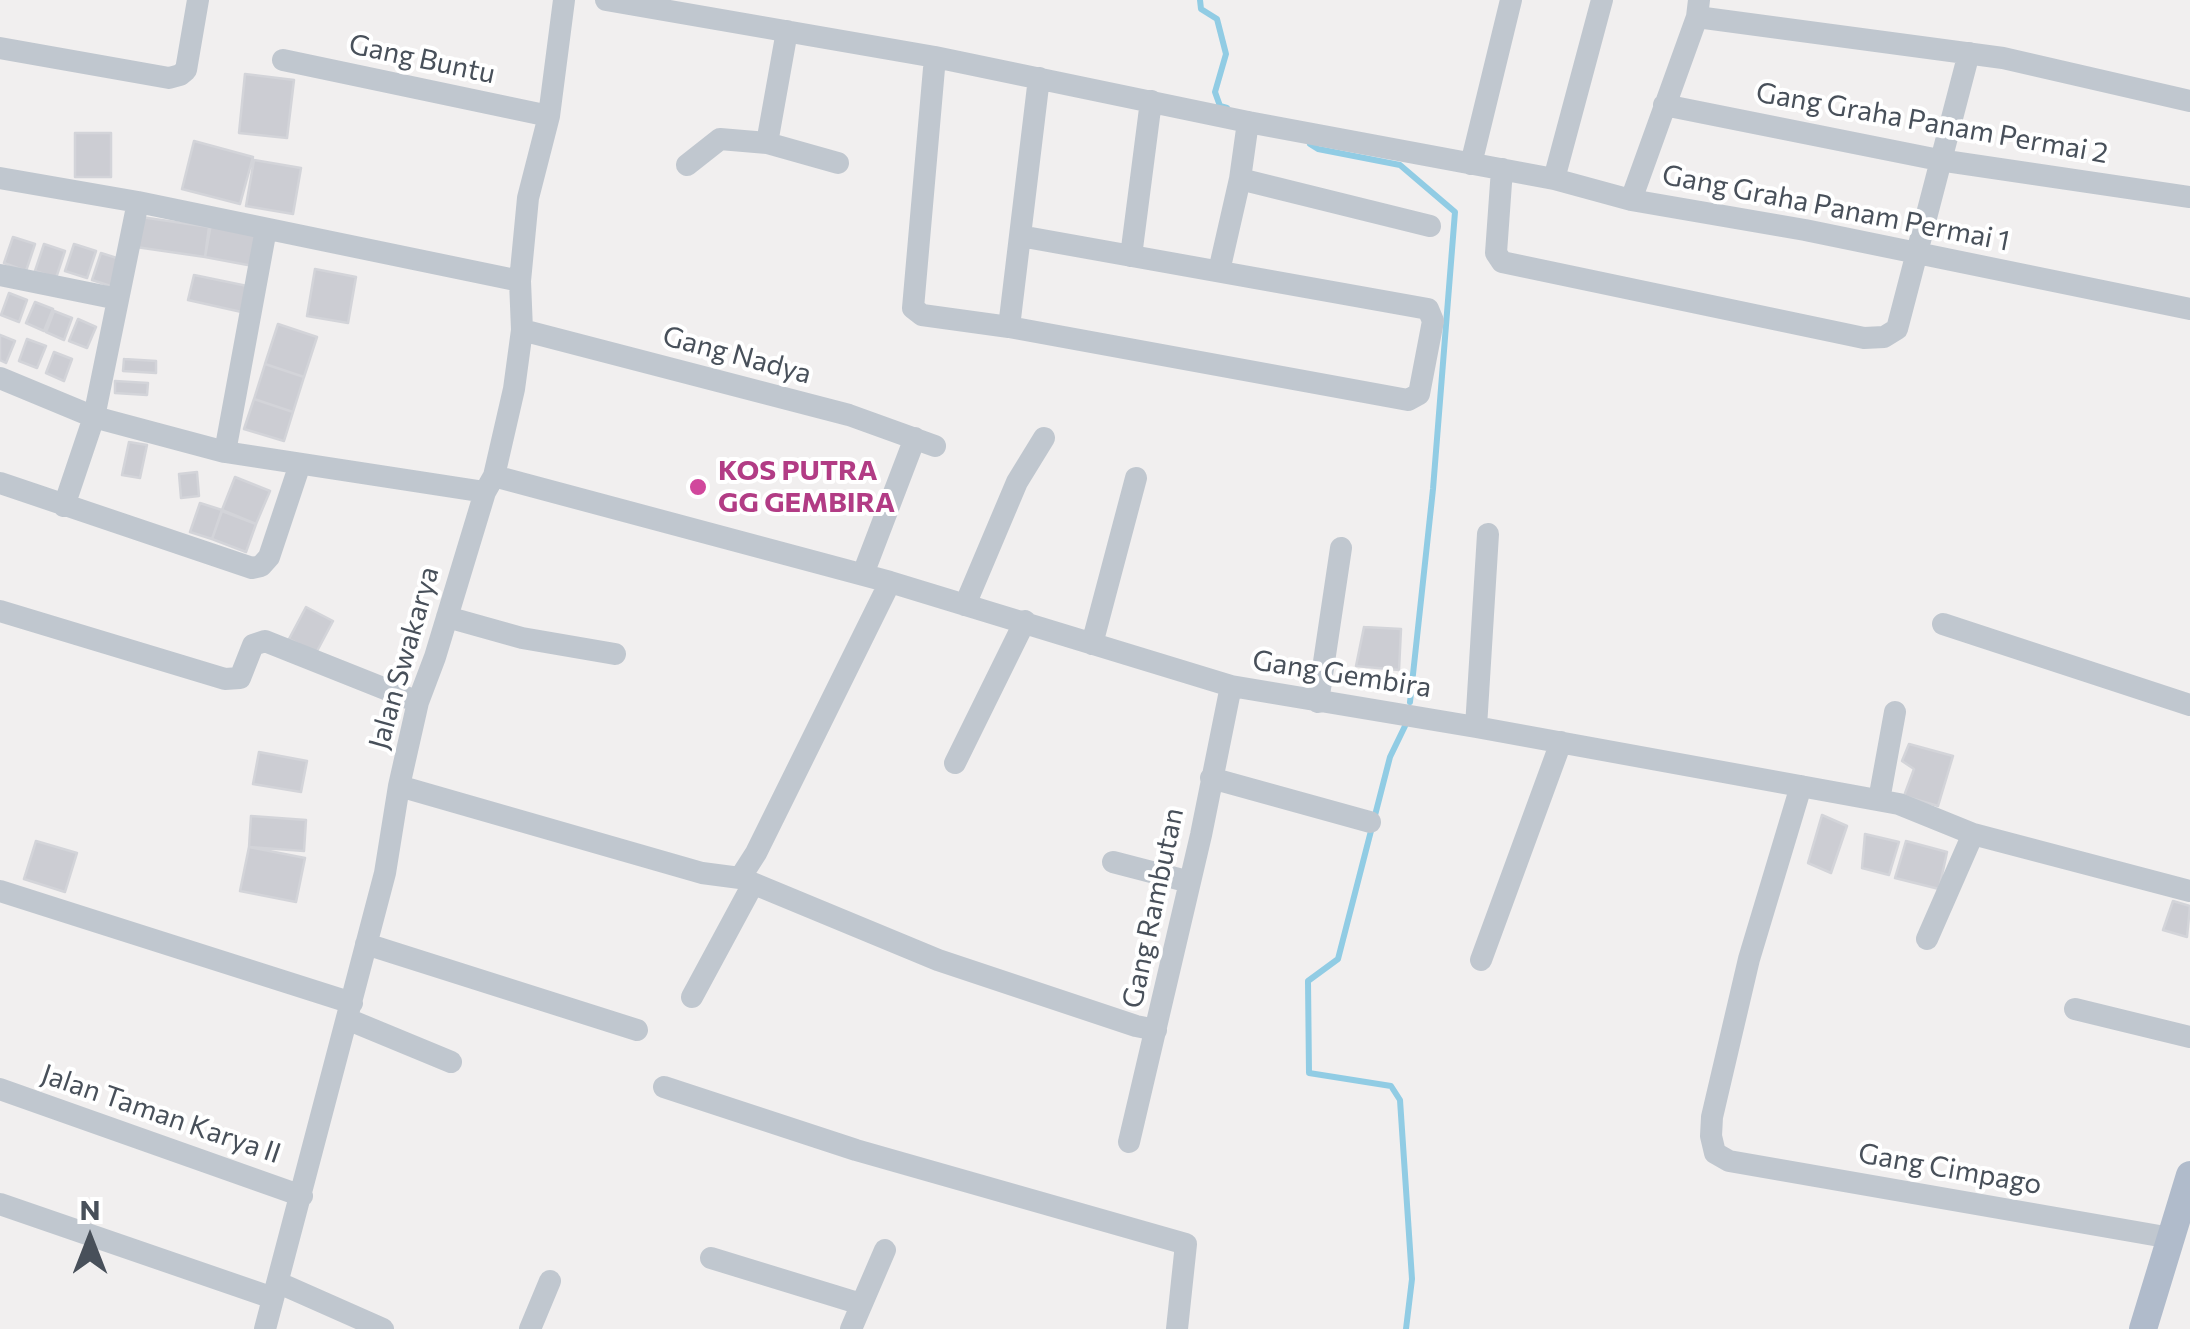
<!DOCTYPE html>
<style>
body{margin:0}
#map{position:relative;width:2190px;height:1329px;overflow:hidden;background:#f1efef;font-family:Commissioner,sans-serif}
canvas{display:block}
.north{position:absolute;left:40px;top:1189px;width:100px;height:100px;-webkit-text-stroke:8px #fff;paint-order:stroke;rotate:0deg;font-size:28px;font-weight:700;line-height:40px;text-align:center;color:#48505a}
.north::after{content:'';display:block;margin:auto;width:35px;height:45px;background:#48505a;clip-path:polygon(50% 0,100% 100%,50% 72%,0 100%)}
</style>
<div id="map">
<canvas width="2190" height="1329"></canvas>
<div class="north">N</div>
</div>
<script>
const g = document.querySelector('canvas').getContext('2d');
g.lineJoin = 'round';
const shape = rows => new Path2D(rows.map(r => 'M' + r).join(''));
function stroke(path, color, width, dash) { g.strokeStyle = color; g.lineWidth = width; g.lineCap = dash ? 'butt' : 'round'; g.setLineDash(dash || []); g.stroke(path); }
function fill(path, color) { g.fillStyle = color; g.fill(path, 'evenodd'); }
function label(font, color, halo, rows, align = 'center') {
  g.font = font + ' Commissioner,sans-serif'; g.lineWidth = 8; g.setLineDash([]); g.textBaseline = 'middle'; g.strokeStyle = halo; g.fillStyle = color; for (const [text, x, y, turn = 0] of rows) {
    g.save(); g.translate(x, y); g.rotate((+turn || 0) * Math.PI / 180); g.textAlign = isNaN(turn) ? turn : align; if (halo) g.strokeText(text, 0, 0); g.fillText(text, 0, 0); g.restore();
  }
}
const stream = shape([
 [1200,0,1201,9,1217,19,1226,54,1215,92,1220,106,1227,108],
 [1310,144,1318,149,1400,165,1455,212,1433,489,1410,702],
 [1406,1329,1412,1279,1400,1100,1391,1086,1309,1073,1308,981,1338,959,1390,757,1406,724]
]);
const building = shape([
 [245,74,294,80,287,138,239,133,245,74],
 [75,133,111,133,111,177,75,177,75,133],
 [194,141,253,157,240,204,182,189,194,141],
 [254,160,301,168,293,214,246,206,254,160],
 [141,217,209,227,205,257,136,247,141,217],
 [211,224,259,233,253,266,205,257,211,224],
 [13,237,35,244,26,271,4,263,13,237],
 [44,244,65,251,56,278,35,271,44,244],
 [74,244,96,251,87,278,65,271,74,244],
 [101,253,123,260,114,287,92,280,101,253],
 [315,269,356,277,348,323,307,316,315,269],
 [194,275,252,287,246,313,188,300,194,275],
 [9,293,27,300,19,322,1,315,9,293],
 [35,302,53,309,44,331,26,323,35,302],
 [54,311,72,318,64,340,46,332,54,311],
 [78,319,96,327,87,348,69,341,78,319],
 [278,324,317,337,304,377,265,364,278,324],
 [0,335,15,341,6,363,0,360,0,335],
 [27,339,46,346,37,368,19,361,27,339],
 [54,352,72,359,64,381,46,373,54,352],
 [124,359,156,361,156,373,123,371,124,359],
 [265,364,304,377,293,412,254,399,265,364],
 [115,381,148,383,147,395,115,393,115,381],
 [254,399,293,412,284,441,244,429,254,399],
 [129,442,147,445,140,478,122,475,129,442],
 [197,472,199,496,181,498,179,474,197,472],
 [235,477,270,491,256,524,222,510,235,477],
 [200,503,222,510,212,539,190,532,200,503],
 [222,511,256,524,246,552,212,539,222,511],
 [306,607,333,621,316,653,289,639,306,607],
 [1364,627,1401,629,1399,670,1356,666,1364,627],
 [1909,744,1953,756,1938,806,1904,796,1914,769,1902,761,1909,744],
 [259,752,307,761,301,792,253,784,259,752],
 [1822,815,1847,826,1831,873,1808,863,1822,815],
 [251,816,306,820,304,851,249,847,251,816],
 [1865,834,1899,842,1889,875,1862,868,1865,834],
 [36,841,77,853,65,892,24,879,36,841],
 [1906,841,1947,852,1939,889,1895,878,1906,841],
 [249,847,305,858,296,902,240,891,249,847],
 [2173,901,2190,906,2187,937,2163,930,2173,901]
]);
const minor = shape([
 [606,0,935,57,1248,122,1554,179,1631,200,1805,230,2190,309],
 [1697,17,2003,58,2190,101],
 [0,48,169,78,180,75,186,70,198,0],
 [935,57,913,308,922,315,1009,327,1408,400,1419,394,1433,321,1428,309,1020,236],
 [283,60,549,116],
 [1664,105,1939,160,2190,197],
 [1248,122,1240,179,1430,226],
 [767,143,787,31],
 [1471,164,1511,0],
 [687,165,720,139,767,143,838,163],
 [1502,169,1496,253,1502,262,1864,338,1884,337,1897,329,1969,53],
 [0,178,138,202,520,281],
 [1554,179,1602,0],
 [1631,200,1697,17,1699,0],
 [1131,256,1151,101],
 [1219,271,1240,179],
 [0,275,118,299],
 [1009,327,1039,78],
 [522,330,849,415,935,446],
 [0,378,94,417,225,452,485,492],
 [225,452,266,229],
 [494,476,890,582,1231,686,1476,727,1899,804,1973,834,2190,891],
 [0,483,252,568,261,566,269,557,300,464],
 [64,506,94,417,138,202],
 [863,574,915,438],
 [965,605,1017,482,1044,438],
 [0,611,225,679,240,678,253,645,265,641,418,702],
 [447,617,522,638,615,654],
 [1943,624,2190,705],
 [1092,644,1136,478],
 [1318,702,1341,548],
 [1476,727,1488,534],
 [955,763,1025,621],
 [1211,778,1370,822],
 [399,786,702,873,740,878,756,853,890,582],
 [1801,786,1749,959,1712,1117,1711,1136,1715,1153,1729,1161,2171,1238],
 [1879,800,1895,712],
 [1113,862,1190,882],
 [740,878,938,960,1136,1026,1156,1030],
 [0,891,352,1003],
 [1927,939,1973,834],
 [366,944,637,1030],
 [1481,960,1561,742],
 [692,997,753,884],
 [2075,1009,2190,1037],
 [347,1019,451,1062],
 [664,1087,856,1150,1186,1244,1177,1329],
 [0,1089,302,1196],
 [1129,1142,1201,835,1231,686],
 [0,1204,273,1298],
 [711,1258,861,1304],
 [279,1283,383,1329],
 [265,1329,385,873,399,786,418,702,435,657,485,492,494,476,514,389,522,330,520,281,528,198,549,116,564,0],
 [530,1329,550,1281],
 [851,1329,885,1250]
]);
const major = shape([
 [2143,1329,2190,1175]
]);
const markers = [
 [698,487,10,"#d1479c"]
];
const streetNames = [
 ["Gang Buntu",422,59,12],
 ["Gang Graha Panam Permai 2",1932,123,10],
 ["Gang Graha Panam Permai 1",1836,208,11],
 ["Gang Nadya",737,355,15],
 ["Jalan Swakarya",404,658,-74],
 ["Gang Gembira",1342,674,9],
 ["Gang Rambutan",1153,908,-78],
 ["Jalan Taman Karya II",161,1114,19],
 ["Gang Cimpago",1950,1169,10]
];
const hotelNames = [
 ["KOS PUTRA",718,471],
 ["GG GEMBIRA",718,503]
];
stroke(stream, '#91cce4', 6);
fill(building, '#cccdd3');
stroke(building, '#d3d4d9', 2.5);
stroke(minor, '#c0c7cf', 22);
stroke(major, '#b0bbcb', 28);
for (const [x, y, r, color] of markers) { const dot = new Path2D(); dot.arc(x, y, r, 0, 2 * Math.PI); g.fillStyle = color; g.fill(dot); stroke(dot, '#fff', 4); }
label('28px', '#48505a', '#fff', streetNames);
label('bold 28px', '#b23c85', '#fff', hotelNames, 'left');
</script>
